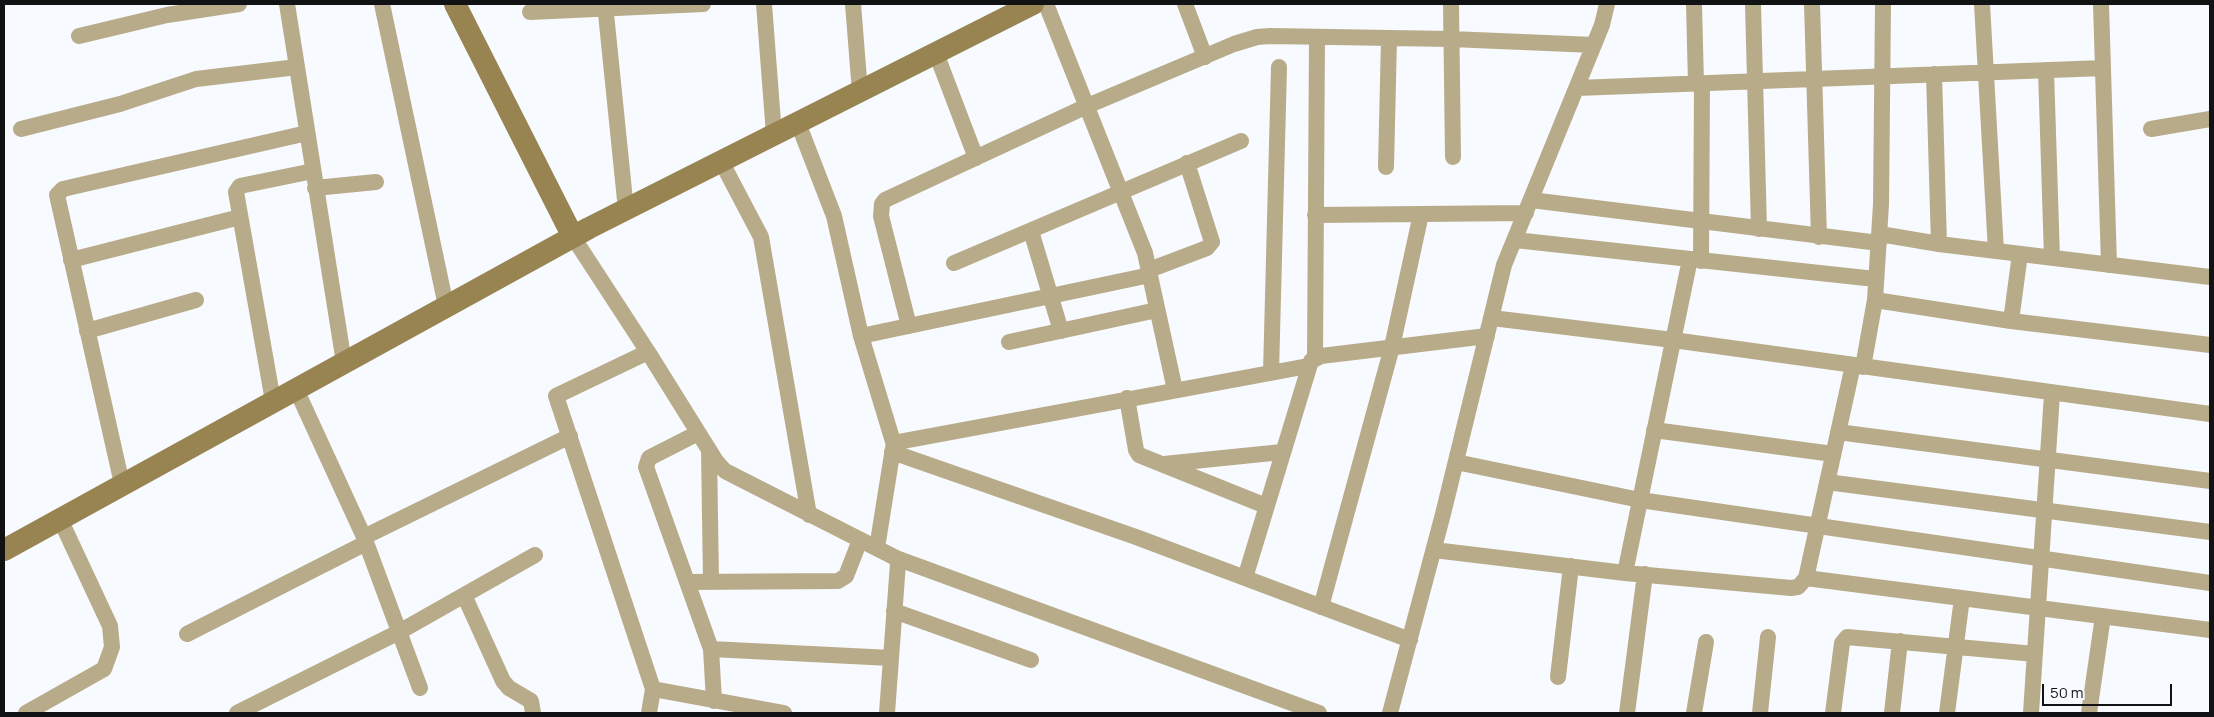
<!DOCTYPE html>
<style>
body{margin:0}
#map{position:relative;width:2214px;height:717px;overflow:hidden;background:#f7fafe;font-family:Manrope,sans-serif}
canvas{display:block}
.frame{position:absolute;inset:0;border:5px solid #101214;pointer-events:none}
.scale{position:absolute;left:2042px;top:684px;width:130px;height:22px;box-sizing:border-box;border:2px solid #101214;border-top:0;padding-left:6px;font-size:15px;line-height:18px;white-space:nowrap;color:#101214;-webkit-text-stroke:4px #f7fafe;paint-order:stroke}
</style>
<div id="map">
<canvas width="2214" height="717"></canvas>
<div class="frame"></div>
<div class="scale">50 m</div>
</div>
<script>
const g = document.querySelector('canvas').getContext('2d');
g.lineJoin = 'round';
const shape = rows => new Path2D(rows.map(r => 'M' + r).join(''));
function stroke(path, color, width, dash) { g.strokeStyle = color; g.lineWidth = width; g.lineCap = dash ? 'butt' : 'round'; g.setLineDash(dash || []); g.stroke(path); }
const street = shape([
 [287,4,344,363],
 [382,4,446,306],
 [605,4,626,210],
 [764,4,774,135],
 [853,4,860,92],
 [1046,4,1145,253,1175,390],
 [1185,4,1205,57],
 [1451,4,1453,157],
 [1694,4,1696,84],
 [1753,4,1759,229],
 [1812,4,1819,237],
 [1883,4,1881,204,1875,300,2011,321,2210,345],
 [1982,4,1996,251],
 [2101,4,2109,265],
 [530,12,703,4],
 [79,36,167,15,239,4],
 [936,53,976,158],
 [2046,70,2052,258],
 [1934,74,1939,244],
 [1577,88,2103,68],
 [798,123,834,216,861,336,894,445],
 [21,129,120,104,196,79,297,67],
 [2151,129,2210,119],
 [721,161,761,237,809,515],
 [1386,167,1389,38],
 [315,188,376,182],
 [1531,200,1879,243],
 [1315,215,1526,213],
 [1031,231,1061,331],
 [1880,234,1939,244,2210,277],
 [573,237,648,352,556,396,653,689,784,713],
 [1515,240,1875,279],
 [71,260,240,217],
 [1701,261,1702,83],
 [954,263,1241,141],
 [1149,270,1207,248,1212,242,1187,163],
 [1492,318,1673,340,2210,414],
 [2011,321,2020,254],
 [909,326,881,216,882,204,885,200,1087,106,1234,44,1257,37,1270,36,1451,39,1594,45],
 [87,331,196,300],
 [861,336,1150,275],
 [1009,342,1157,310],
 [648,352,716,461,725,471,896,558,898,563,887,713],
 [1315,358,1317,37],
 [1863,367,1875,300],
 [1271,373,1279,67],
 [296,389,364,537,420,688],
 [1127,398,1136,450,1139,455,1266,506],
 [273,401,236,192,240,186,313,171],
 [1654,430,1833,454],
 [1838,432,2210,481],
 [698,433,649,458,646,467,711,649,714,701],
 [709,450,711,582],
 [892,452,1136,537,1410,640],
 [1456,462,1640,500,2210,583],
 [1164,464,1282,452],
 [1827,482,2210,532],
 [122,484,57,195,63,189,307,133],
 [364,537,570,436],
 [877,548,893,448,898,442,1308,366],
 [1434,550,1625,573,1791,588,1798,587,1806,578,1853,365],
 [896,558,1319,713],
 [1625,573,1690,259],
 [1245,578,1311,361,1321,356,1487,336],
 [1806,578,2210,630],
 [687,582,838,581,846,576,860,540],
 [464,595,503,681,509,688,531,701,533,713],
 [1321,607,1392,347,1421,214],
 [894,611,1031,660],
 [187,634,366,543],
 [711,649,891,658],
 [1558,677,1571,566],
 [26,713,104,669,112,647,110,626,60,519],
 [237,713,399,632,535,555],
 [649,713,653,689],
 [1390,713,1443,514,1504,265,1602,25,1607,4],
 [1627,713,1645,574],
 [1694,713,1706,642],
 [1760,713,1768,637],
 [1833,713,1842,643,1847,637,2035,654],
 [1892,713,1900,641],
 [1947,713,1962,598],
 [2031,713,2052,394],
 [2089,713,2103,616]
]);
const secondary = shape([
 [455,4,573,237],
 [4,550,589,228,1033,4]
]);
stroke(street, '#b8ab89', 16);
stroke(secondary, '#988451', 22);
</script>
